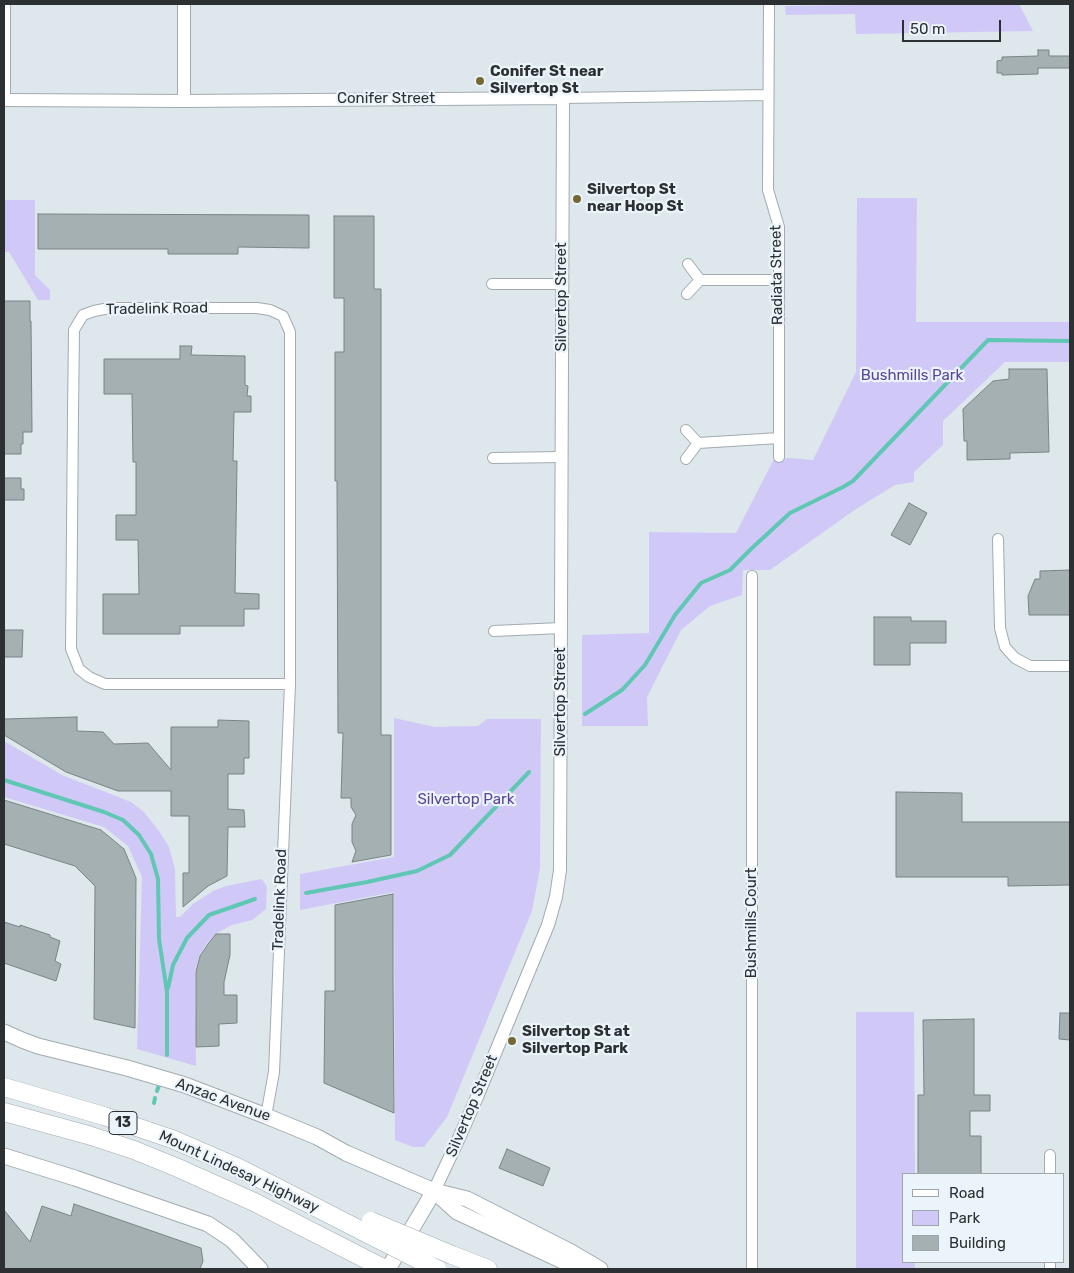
<!DOCTYPE html>
<style>
body{margin:0}
#map{position:relative;width:1074px;height:1273px;overflow:hidden;background:#dde7ec;font-family:Rubik,sans-serif}
canvas{display:block}
.frame{position:absolute;inset:0;border:5px solid #2c3032;pointer-events:none}
.legend{position:absolute;left:902px;top:1173px;width:162px;height:90px;box-sizing:border-box;background:#eaf4fa;border:1px solid #9ea6aa;margin:0;padding:6px 9px;list-style:none;font-size:15px;color:#2c3032}
.legend li{display:flex;align-items:center;gap:10px;height:25px}
.legend b{width:25px;border:1px solid #9ea6aa}
.scale{position:absolute;left:902px;top:20px;width:99px;height:22px;box-sizing:border-box;border:2px solid #2c3032;border-top:0;padding-left:6px;font-size:15px;line-height:18px;white-space:nowrap;color:#2c3032;-webkit-text-stroke:4px #eaf4fa;paint-order:stroke}
</style>
<div id="map">
<canvas width="1074" height="1273"></canvas>
<div class="frame"></div>
<ul class="legend">
<li><b style="height:6px;background:#fff"></b>Road</li>
<li><b style="height:14px;background:#d0c9f7"></b>Park</li>
<li><b style="height:14px;background:#a5b0b2"></b>Building</li>
</ul>
<div class="scale">50 m</div>
</div>
<script>
const g = document.querySelector('canvas').getContext('2d');
g.lineJoin = 'round';
function fill(path, color) { g.fillStyle = color; g.fill(path, 'evenodd'); }
const shape = rows => new Path2D(rows.map(r => 'M' + r).join(''));
function stroke(path, color, width, dash) { g.strokeStyle = color; g.lineWidth = width; g.lineCap = dash ? 'butt' : 'round'; g.setLineDash(dash || []); g.stroke(path); }
function label(font, color, halo, rows, align = 'center') {
  g.font = font + ' Rubik,sans-serif'; g.lineWidth = 4.5; g.setLineDash([]); g.textBaseline = 'middle'; g.strokeStyle = halo; g.fillStyle = color; for (const [text, x, y, turn = 0] of rows) {
    g.save(); g.translate(x, y); g.rotate((+turn || 0) * Math.PI / 180); g.textAlign = isNaN(turn) ? turn : align; if (halo) g.strokeText(text, 0, 0); g.fillText(text, 0, 0); g.restore();
  }
}
const green = shape([
 [856,4,1019,4,1033,31,856,34,855,14,786,15,785,6,855,5],
 [857,198,917,198,916,322,1070,322,1070,362,1005,362,943,421,943,445,914,472,914,482,895,485,856,509,770,570,743,570,742,595,710,606,681,630,647,697,648,726,582,726,582,635,649,633,649,532,736,533,774,459,793,458,813,460,856,372],
 [4,200,35,200,35,275,50,290,50,300,38,300,9,252,4,252],
 [394,718,435,727,478,726,487,719,541,719,540,868,532,911,447,1117,424,1147,413,1147,395,1140,394,892,300,910,300,874,394,857],
 [4,741,62,775,131,802,144,812,159,831,169,847,175,869,176,917,180,917,193,904,213,891,226,886,262,879,267,887,266,909,252,920,232,925,217,933,207,943,199,956,195,973,196,1066,137,1049,142,877,128,846,104,827,4,797],
 [856,1012,914,1012,915,1174,903,1174,903,1262,915,1262,915,1269,856,1269]
]);
const stream = shape([
 [585,714,622,690,645,665,675,615,701,583,730,570,751,549,790,513,843,487,853,481,988,340,1070,341],
 [4,780,104,812,123,820,139,835,151,854,158,879,159,939,167,992,167,1055],
 [306,893,367,882,417,871,450,855,529,772],
 [168,988,173,965,187,938,209,915,255,899],
 [157,1091,159,1085],
 [154,1103,155,1098]
]);
const building = shape([
 [1038,50,1049,50,1049,56,1070,56,1070,68,1038,68,1038,74,1002,75,1002,73,997,73,997,61,1002,60,1002,57,1038,56,1038,50],
 [38,214,309,215,309,248,238,247,238,254,168,254,168,249,38,249,38,214],
 [334,216,374,216,374,289,381,289,381,735,391,735,391,855,352,862,356,851,352,842,352,824,356,815,351,807,351,798,341,798,343,733,338,733,337,481,335,481,335,352,344,352,344,298,334,298,334,216],
 [4,301,30,301,30,321,31,321,32,432,23,432,23,444,21,444,21,454,4,454,4,301],
 [180,346,192,346,191,355,245,356,245,385,248,386,247,396,251,396,251,412,234,412,233,461,237,461,235,593,259,594,259,609,244,609,244,626,180,626,180,634,103,634,103,594,139,594,138,540,116,540,116,515,136,515,136,462,133,462,132,394,104,394,104,359,180,359,180,346],
 [1009,369,1047,369,1049,452,1010,453,1010,459,967,460,967,441,964,441,963,409,993,381,1009,379,1009,369],
 [4,478,21,478,21,489,24,489,24,500,4,500,4,478],
 [909,503,927,513,910,545,891,535,909,503],
 [1070,570,1070,615,1029,615,1028,596,1035,579,1040,579,1040,571,1070,570],
 [874,617,911,617,911,621,946,621,946,643,910,643,910,665,874,665,874,617],
 [4,630,23,630,22,657,4,657,4,630],
 [77,717,77,731,103,732,114,744,148,743,171,770,171,727,218,727,218,720,249,721,249,758,244,758,244,774,228,774,228,809,244,810,245,827,228,827,227,876,208,886,183,907,183,873,189,873,189,816,171,816,171,791,118,791,66,772,4,735,4,719,77,717],
 [896,792,962,793,962,822,1070,822,1070,885,1008,886,1008,877,896,877,896,792],
 [4,800,101,830,124,849,136,878,135,1028,94,1019,95,886,75,866,4,844,4,800],
 [393,894,393,980,394,1113,324,1083,325,991,335,991,335,905,393,894],
 [4,922,20,927,20,925,50,935,50,937,60,941,55,961,61,964,56,981,4,963,4,922],
 [216,934,230,934,230,955,224,982,224,995,237,995,237,1023,219,1024,219,1046,196,1047,196,972,200,956,208,944,216,934],
 [1060,1013,1070,1013,1070,1040,1059,1039,1060,1013],
 [974,1019,974,1095,990,1095,990,1111,970,1111,970,1136,981,1136,981,1174,918,1174,918,1095,924,1095,923,1020,974,1019],
 [507,1149,550,1168,543,1186,499,1168,507,1149],
 [74,1204,201,1248,203,1261,200,1269,4,1269,4,1210,30,1242,42,1206,71,1216,74,1204]
]);
const minor = shape([
 [769,4,768,190,779,227,779,457],
 [563,98,768,95],
 [5,100,5,4],
 [700,280,779,280],
 [492,284,563,284],
 [687,294,700,280,688,264],
 [686,430,698,443,686,459],
 [698,443,779,438],
 [493,458,562,457],
 [998,539,1000,628,1005,647,1015,658,1030,666,1070,666],
 [494,631,561,628],
 [266,1116,274,1072,290,684,290,332,283,316,270,310,257,308,109,308,94,311,83,315,74,330,73,413,71,649,79,669,89,677,105,684,290,684],
 [1050,1155,1050,1174],
 [752,1269,752,576],
 [1050,1269,1050,1262]
]);
const tertiary = shape([
 [184,4,184,101],
 [4,100,184,101,563,98,560,870,556,897,548,925,477,1097,459,1138,434,1191]
]);
const secondary = shape([
 [4,1032,22,1040,38,1046,127,1068,185,1085,266,1116,317,1137,346,1153,434,1191,467,1199,571,1252,600,1269],
 [4,1156,75,1178,208,1224,232,1240,260,1269],
 [435,1192,457,1212,580,1269],
 [388,1269,434,1191]
]);
const trunk = shape([
 [4,1087,104,1116,172,1139,239,1168,364,1232],
 [4,1112,88,1135,134,1150,178,1168,254,1202,385,1269],
 [452,1255,488,1269]
]);
const trunkBridge = shape([
 [371,1221,452,1255],
 [364,1232,437,1269]
]);
const markers = [
 [480,81,5,"#756835"],
 [577,199,5,"#756835"],
 [512,1041,5,"#756835"]
];
const shields = [
 [123,1123,28]
];
const shieldNames = [
 ["13",123,1123]
];
const poiNames = [
 ["Conifer St near",490,72],
 ["Silvertop St",490,89],
 ["Silvertop St",587,190],
 ["near Hoop St",587,207],
 ["Silvertop St at",522,1032],
 ["Silvertop Park",522,1049]
];
const streetNames = [
 ["Conifer Street",386,99],
 ["Radiata Street",777,275,-91],
 ["Silvertop Street",562,297,-90],
 ["Tradelink Road",157,309,-1],
 ["Silvertop Street",561,702,-90],
 ["Tradelink Road",280,900,-88],
 ["Bushmills Court",752,923,-90],
 ["Anzac Avenue",223,1100,20],
 ["Silvertop Street",472,1106,-67],
 ["Mount Lindesay Highway",239,1172,25]
];
const parkNames = [
 ["Bushmills Park",912,376],
 ["Silvertop Park",466,800]
];
fill(green, '#d0c9f7');
stroke(stream, '#60c7b4', 4);
fill(building, '#a5b0b2');
stroke(building, '#7a8486', 1);
stroke(minor, '#a2abb1', 12);
stroke(tertiary, '#a2abb1', 14);
stroke(secondary, '#a2abb1', 17);
stroke(trunk, '#a2abb1', 19);
stroke(minor, '#fff', 10);
stroke(tertiary, '#fff', 12);
stroke(secondary, '#fff', 15);
stroke(trunk, '#fff', 18);
stroke(trunkBridge, '#a2abb1', 19, []);
stroke(trunkBridge, '#fff', 18);
for (const [x, y, r, color] of markers) { const dot = new Path2D(); dot.arc(x, y, r, 0, 2 * Math.PI); g.fillStyle = color; g.fill(dot); stroke(dot, '#eaf4fa', 2); }
for (const [x, y, w] of shields) { const box = new Path2D(); box.roundRect(x - w / 2, y - 11.5, w, 23, 4); g.fillStyle = '#eaf4fa'; g.fill(box); stroke(box, '#2c3032', 1); }
label('bold 14px', '#2c3032', null, shieldNames);
label('bold 15px', '#2c3032', '#eaf4fa', poiNames, 'left');
label('15px', '#2c3032', '#eaf4fa', streetNames);
label('15px', '#5a4599', '#eaf4fa', parkNames);
</script>
